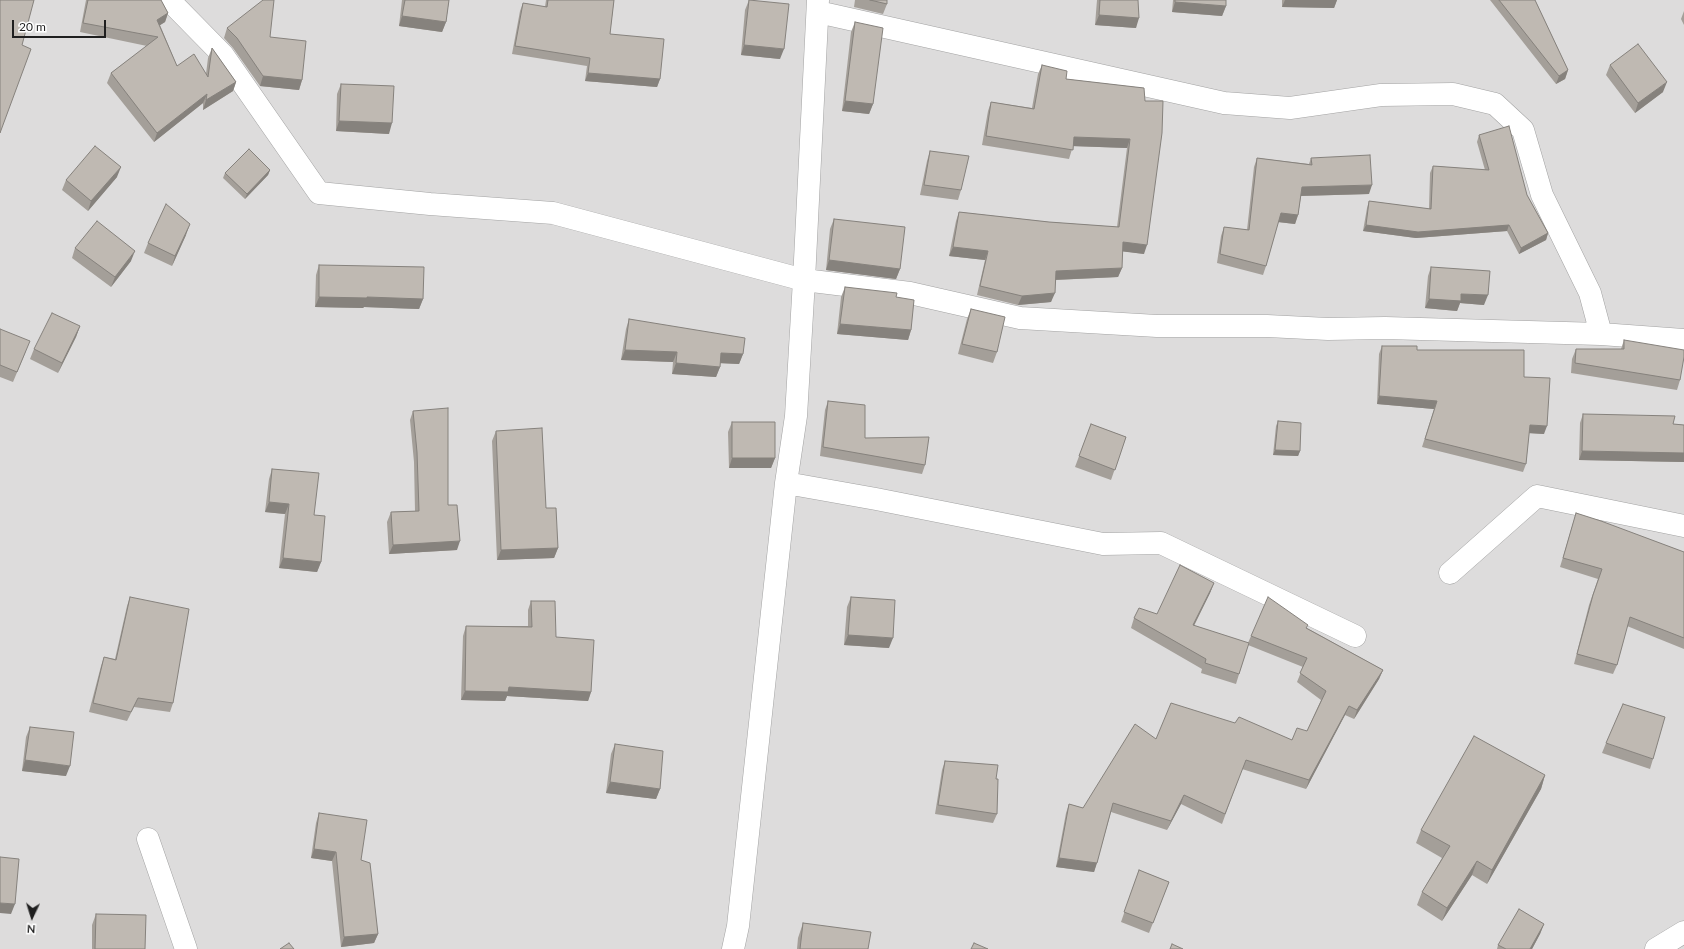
<!DOCTYPE html>
<style>
body{margin:0}
#map{position:relative;width:1684px;height:949px;overflow:hidden;background:#efede5;font-family:Lato,sans-serif}
canvas{display:block}
.north{position:absolute;left:12px;top:897px;width:40px;height:40px;-webkit-text-stroke:3px #fff;paint-order:stroke;rotate:184deg;font-size:11px;font-weight:700;line-height:16px;text-align:center;color:#1f1f1f}
.north::after{content:'';display:block;margin:auto;width:14px;height:18px;background:#1f1f1f;clip-path:polygon(50% 0,100% 100%,50% 72%,0 100%)}
.scale{position:absolute;left:12px;top:20px;width:94px;height:18px;box-sizing:border-box;border:2px solid #1f1f1f;border-top:0;padding-left:5px;font-size:12px;line-height:14px;white-space:nowrap;color:#1f1f1f;-webkit-text-stroke:3px #fff;paint-order:stroke}
</style>
<div id="map">
<canvas width="1684" height="949"></canvas>
<div class="north">N</div>
<div class="scale">20 m</div>
</div>
<script>
const g = document.querySelector('canvas').getContext('2d');
g.lineJoin = 'round';
function fill(path, color) { g.fillStyle = color; g.fill(path, 'evenodd'); }
const shape = rows => new Path2D(rows.map(r => 'M' + r).join(''));
function stroke(path, color, width, dash) { g.strokeStyle = color; g.lineWidth = width; g.lineCap = dash ? 'butt' : 'round'; g.setLineDash(dash || []); g.stroke(path); }
const residential = shape([
 [0,0,1684,0,1684,949,0,949]
]);
const minor = shape([
 [169,0,223,55,319,193,430,204,553,213,804,280,910,293,1020,318,1157,326,1267,326,1328,329,1385,328,1601,334,1684,340],
 [818,12,1224,103,1290,108,1381,95,1453,94,1495,104,1523,130,1542,195,1590,293,1601,334],
 [786,483,876,499,1103,544,1161,543,1355,636],
 [1450,573,1537,496,1684,526],
 [148,839,186,949],
 [733,949,738,926,786,483,796,416,804,280,818,0],
 [1656,949,1684,932]
]);
const wall = shape([
 [86,0,161,0,168,13,165,22,160,25,177,66,206,74,208,58,212,48,236,82,233,91,203,110,203,103,154,142,107,83,111,73,147,46,80,32],
 [402,0,449,0,446,22,442,32,399,26],
 [546,0,614,0,610,34,660,79,657,87,585,81,587,66,512,54,520,11,523,3,545,7],
 [749,0,780,59,741,55,745,10],
 [855,0,887,0,887,4,883,14,854,7],
 [1097,0,1138,0,1136,28,1095,25],
 [1173,0,1226,0,1226,6,1222,16,1172,12],
 [1282,0,1337,0,1334,8,1282,7],
 [1490,0,1535,0,1568,70,1565,79,1556,84],
 [1684,11,1684,25,1681,19],
 [855,22,873,104,869,114,842,111,851,32],
 [227,28,270,37,302,80,299,90,260,86,233,48,224,38],
 [1042,65,1066,79,1144,88,1144,254,1122,251,1122,268,1118,277,1055,280,1051,302,1018,305,977,295,985,260,949,256,956,221,959,212,1049,222,1117,227,1127,148,1073,146,1069,159,982,145,988,111,991,102,1032,108,1038,74],
 [1610,65,1663,92,1635,113,1606,75],
 [341,84,389,134,336,131,337,94],
 [1479,135,1527,195,1548,233,1546,240,1519,254,1507,231,1416,238,1363,231,1367,208,1369,201,1429,209,1430,173,1433,166,1485,170,1477,142],
 [930,151,961,190,958,200,920,195,927,161],
 [1257,158,1309,164,1311,158,1369,194,1301,196,1298,215,1295,224,1278,222,1266,266,1263,275,1217,263,1221,236,1224,227,1247,230,1254,167],
 [270,170,268,175,245,199,223,178,225,173],
 [117,177,88,211,62,190,66,180],
 [834,219,900,269,896,279,826,270,830,229],
 [186,235,172,266,144,253,148,243],
 [75,248,131,261,111,287,72,258],
 [319,265,423,299,419,309,364,307,363,308,315,307,316,275],
 [1431,267,1484,305,1460,303,1457,311,1425,308,1428,276],
 [845,287,896,297,911,330,908,340,837,334,841,297],
 [971,309,997,352,993,363,958,354,967,319],
 [629,319,743,354,739,364,720,363,720,367,716,377,672,374,673,362,621,360,626,329],
 [80,326,76,337,58,373,30,359,34,349],
 [0,329,26,351,13,382,0,377],
 [1624,340,1680,380,1677,390,1571,373,1572,359,1576,349,1621,349],
 [1382,346,1417,350,1524,377,1544,434,1529,433,1526,464,1523,472,1422,447,1434,409,1377,404,1379,354],
 [828,401,865,438,925,465,922,474,820,456,825,410],
 [413,411,448,505,457,550,389,554,387,522,391,512,415,511,414,462,410,420],
 [1583,414,1684,425,1684,462,1579,460,1580,423],
 [1278,421,1300,451,1298,456,1273,455,1276,426],
 [732,422,775,458,771,468,729,468,728,432],
 [1091,424,1126,437,1111,480,1075,467],
 [496,431,546,508,558,548,554,558,497,560,492,441],
 [272,469,314,515,321,562,317,572,279,568,285,514,265,512,269,479],
 [1576,513,1684,552,1684,649,1627,626,1617,665,1613,674,1574,664,1589,605,1598,579,1560,567,1573,523],
 [1214,583,1210,593,1194,626,1248,643,1251,636,1307,628,1383,670,1379,679,1354,719,1345,715,1306,789,1242,769,1222,824,1181,804,1167,830,1111,812,1094,872,1056,867,1066,813,1069,804,1083,808,1156,739,1235,723,1292,740,1307,731,1321,700,1297,682,1303,667,1248,645,1236,684,1201,673,1202,669,1131,628,1134,618,1157,614],
 [130,597,173,703,170,712,134,707,127,721,89,712,101,666,104,657,115,659,127,606],
 [851,597,889,648,844,645,847,607],
 [531,601,556,637,591,692,588,701,507,696,505,701,461,700,463,636,466,626,528,626,528,610],
 [30,727,66,776,22,771,26,737],
 [1606,743,1653,759,1650,769,1602,753],
 [615,744,660,789,656,799,606,793,611,754],
 [945,761,996,779,997,814,993,823,935,814,942,770],
 [1545,775,1541,789,1487,884,1472,875,1442,921,1417,905,1422,892,1442,858,1416,843,1421,830],
 [319,813,361,860,378,934,374,943,341,947,332,861,311,858,316,823],
 [1139,870,1169,882,1149,933,1121,922],
 [96,914,145,949,92,949,92,925],
 [803,923,868,949,797,949,798,938],
 [1544,924,1540,934,1532,949,1497,949,1498,945]
]);
const shadedWall = shape([
 [1285,0,1337,0,1334,8,1282,7],
 [1175,2,1226,6,1222,16,1172,12],
 [168,13,165,22,154,29,157,20],
 [1099,15,1139,18,1136,28,1095,25],
 [402,16,446,22,442,32,399,26],
 [744,45,784,49,780,59,741,55],
 [1568,70,1565,79,1556,84,1559,76],
 [588,73,660,79,657,87,585,81],
 [263,76,302,80,299,90,260,86],
 [236,82,233,91,203,110,206,100],
 [1667,82,1663,92,1635,113,1638,103],
 [207,94,203,103,154,142,157,133],
 [845,101,873,104,869,114,842,111],
 [339,121,392,123,389,134,336,131],
 [1074,137,1130,139,1127,148,1071,146],
 [121,167,117,177,88,211,91,201],
 [270,170,268,175,245,199,247,194],
 [1372,185,1369,194,1298,196,1302,187],
 [1281,213,1298,215,1295,224,1278,222],
 [190,224,186,235,172,266,175,256],
 [1366,225,1509,225,1507,231,1416,238,1363,231],
 [1548,233,1546,240,1519,254,1521,248],
 [1123,242,1147,245,1144,254,1119,251],
 [953,247,988,251,985,260,949,256],
 [135,251,131,261,111,287,115,277],
 [829,260,900,269,896,279,826,270],
 [1122,268,1118,277,1052,280,1056,271],
 [1055,293,1051,302,1018,305,1022,296],
 [1461,294,1488,295,1484,305,1460,303,1457,311,1425,308,1429,299],
 [319,297,367,297,423,299,419,309,364,307,363,308,315,307],
 [840,324,911,330,908,340,837,334],
 [80,326,76,337,58,373,62,363],
 [625,350,677,352,673,362,621,360],
 [721,353,743,354,739,364,717,363],
 [676,363,720,367,716,377,672,374],
 [1379,396,1437,401,1434,409,1377,404],
 [1530,425,1547,426,1544,434,1527,433],
 [1275,450,1300,451,1298,456,1273,455],
 [1582,451,1684,453,1684,462,1579,460],
 [732,458,775,458,771,468,729,468],
 [269,502,289,504,285,514,265,512],
 [460,541,457,550,389,554,393,545],
 [558,548,554,558,497,560,501,550],
 [283,558,321,562,317,572,279,568],
 [1214,583,1210,593,1189,635,1193,625],
 [848,635,893,638,889,648,844,645],
 [1383,670,1379,679,1354,719,1357,710],
 [509,687,591,692,588,701,507,696,505,701,461,700,465,691],
 [1349,706,1345,715,1306,789,1309,780],
 [25,760,70,766,66,776,22,771],
 [1545,775,1541,789,1487,884,1492,870],
 [610,782,660,789,656,799,606,793],
 [1184,795,1181,804,1167,830,1171,821],
 [314,849,336,852,332,861,311,858],
 [1059,858,1097,863,1094,872,1056,867],
 [1477,861,1472,875,1442,921,1447,908],
 [0,903,15,904,11,914,0,913],
 [1544,924,1540,934,1532,949,1530,949],
 [378,934,374,943,341,947,344,937]
]);
const building = shape([
 [0,0,34,0,22,45,31,49,0,133,0,0],
 [88,0,161,0,168,13,157,20,177,66,194,54,208,77,212,48,236,82,206,100,207,94,157,133,111,73,158,37,83,23,88,0],
 [263,0,274,0,270,37,306,41,302,80,263,76,237,38,227,28,263,0],
 [405,0,449,0,446,22,402,16,405,0],
 [548,0,614,0,610,34,664,39,660,79,588,73,590,58,515,46,523,3,547,7,548,0],
 [749,0,789,4,784,49,744,45,749,0],
 [870,0,887,0,887,4,870,0],
 [1100,0,1138,0,1139,18,1099,15,1100,0],
 [1175,0,1226,0,1226,6,1175,2,1175,0],
 [1499,0,1535,0,1568,70,1559,76,1499,0],
 [855,22,883,28,873,104,845,101,855,22],
 [1638,44,1667,82,1638,103,1610,65,1638,44],
 [1042,65,1067,71,1066,79,1144,88,1145,101,1163,101,1162,133,1147,245,1123,242,1122,268,1056,271,1055,293,1022,296,980,286,988,251,953,247,959,212,1049,222,1119,227,1130,139,1074,137,1073,150,986,136,991,102,1034,109,1042,65],
 [341,84,394,86,392,123,339,121,341,84],
 [1509,126,1527,195,1548,233,1521,248,1509,225,1418,232,1366,225,1369,201,1431,209,1433,166,1489,170,1479,135,1509,126],
 [95,146,121,167,91,201,66,180,95,146],
 [249,149,270,170,247,194,225,173,249,149],
 [930,151,969,156,961,190,924,185,930,151],
 [1370,155,1372,185,1302,187,1298,215,1281,213,1266,266,1220,254,1224,227,1249,230,1257,158,1312,165,1311,158,1370,155],
 [166,204,190,224,175,256,148,243,166,204],
 [834,219,905,227,900,269,829,260,834,219],
 [97,221,135,251,115,277,75,248,97,221],
 [319,265,424,267,423,299,367,297,367,298,319,297,319,265],
 [1431,267,1490,271,1488,295,1461,294,1461,301,1429,299,1431,267],
 [845,287,897,293,896,297,914,300,911,330,840,324,845,287],
 [971,309,1005,317,997,352,962,344,971,309],
 [52,313,80,326,62,363,34,349,52,313],
 [629,319,745,338,743,354,721,353,720,367,676,363,677,352,625,350,629,319],
 [0,329,30,341,17,372,0,365,0,329],
 [1624,340,1684,350,1684,357,1680,380,1575,363,1576,349,1624,349,1624,340],
 [1382,346,1417,346,1417,350,1524,350,1524,377,1550,378,1547,426,1530,425,1526,464,1425,439,1437,401,1379,396,1382,346],
 [828,401,865,405,865,438,929,437,925,465,823,447,828,401],
 [448,408,448,505,457,505,460,541,393,545,391,512,419,511,417,452,413,411,448,408],
 [1583,414,1675,416,1673,424,1684,425,1684,453,1582,451,1583,414],
 [1278,421,1301,423,1300,451,1275,450,1278,421],
 [732,422,775,422,775,458,732,458,732,422],
 [1091,424,1126,437,1115,470,1079,456,1091,424],
 [542,428,546,508,556,508,558,548,501,550,496,431,542,428],
 [272,469,319,473,314,515,325,516,321,562,283,558,289,504,269,502,272,469],
 [1576,513,1601,521,1684,552,1684,638,1630,617,1617,665,1577,654,1593,595,1602,569,1563,558,1576,513],
 [1180,565,1214,583,1193,625,1249,643,1239,674,1205,663,1206,659,1134,618,1139,608,1157,614,1180,565],
 [130,597,189,609,173,703,138,698,131,712,93,703,104,657,116,660,130,597],
 [851,597,895,600,893,638,848,635,851,597],
 [1268,597,1308,625,1306,628,1383,670,1357,710,1349,706,1309,780,1246,760,1225,814,1184,795,1171,821,1113,803,1097,863,1059,858,1069,804,1083,808,1135,724,1156,739,1171,703,1235,723,1239,717,1292,740,1297,728,1307,731,1326,691,1300,673,1307,658,1251,636,1268,597],
 [531,601,555,601,556,637,594,640,591,692,509,687,508,692,465,691,466,626,532,627,531,601],
 [1623,704,1665,717,1653,759,1606,743,1623,704],
 [30,727,74,732,70,766,25,760,30,727],
 [1474,736,1545,775,1492,870,1477,861,1447,908,1422,892,1450,846,1421,830,1474,736],
 [615,744,663,751,660,789,610,782,615,744],
 [945,761,998,765,996,779,998,779,997,814,938,805,945,761],
 [319,813,367,820,361,860,370,863,378,934,344,937,336,852,314,849,319,813],
 [0,857,19,859,15,904,0,903,0,857],
 [1139,870,1169,882,1153,923,1124,912,1139,870],
 [1519,909,1544,924,1530,949,1506,949,1498,945,1519,909],
 [96,914,146,915,145,949,95,949,96,914],
 [803,923,871,932,868,949,800,949,803,923],
 [289,943,294,949,280,949,289,943],
 [974,943,988,949,971,949,974,943],
 [1172,944,1183,949,1170,949,1172,944]
]);
fill(residential, '#dddcdc');
stroke(minor, '#a3a3a3', 23);
stroke(minor, '#fff', 22);
fill(wall, '#a49f99');
fill(shadedWall, '#86827d');
fill(building, '#bfb9b2');
stroke(building, '#86827d', 1);
</script>
